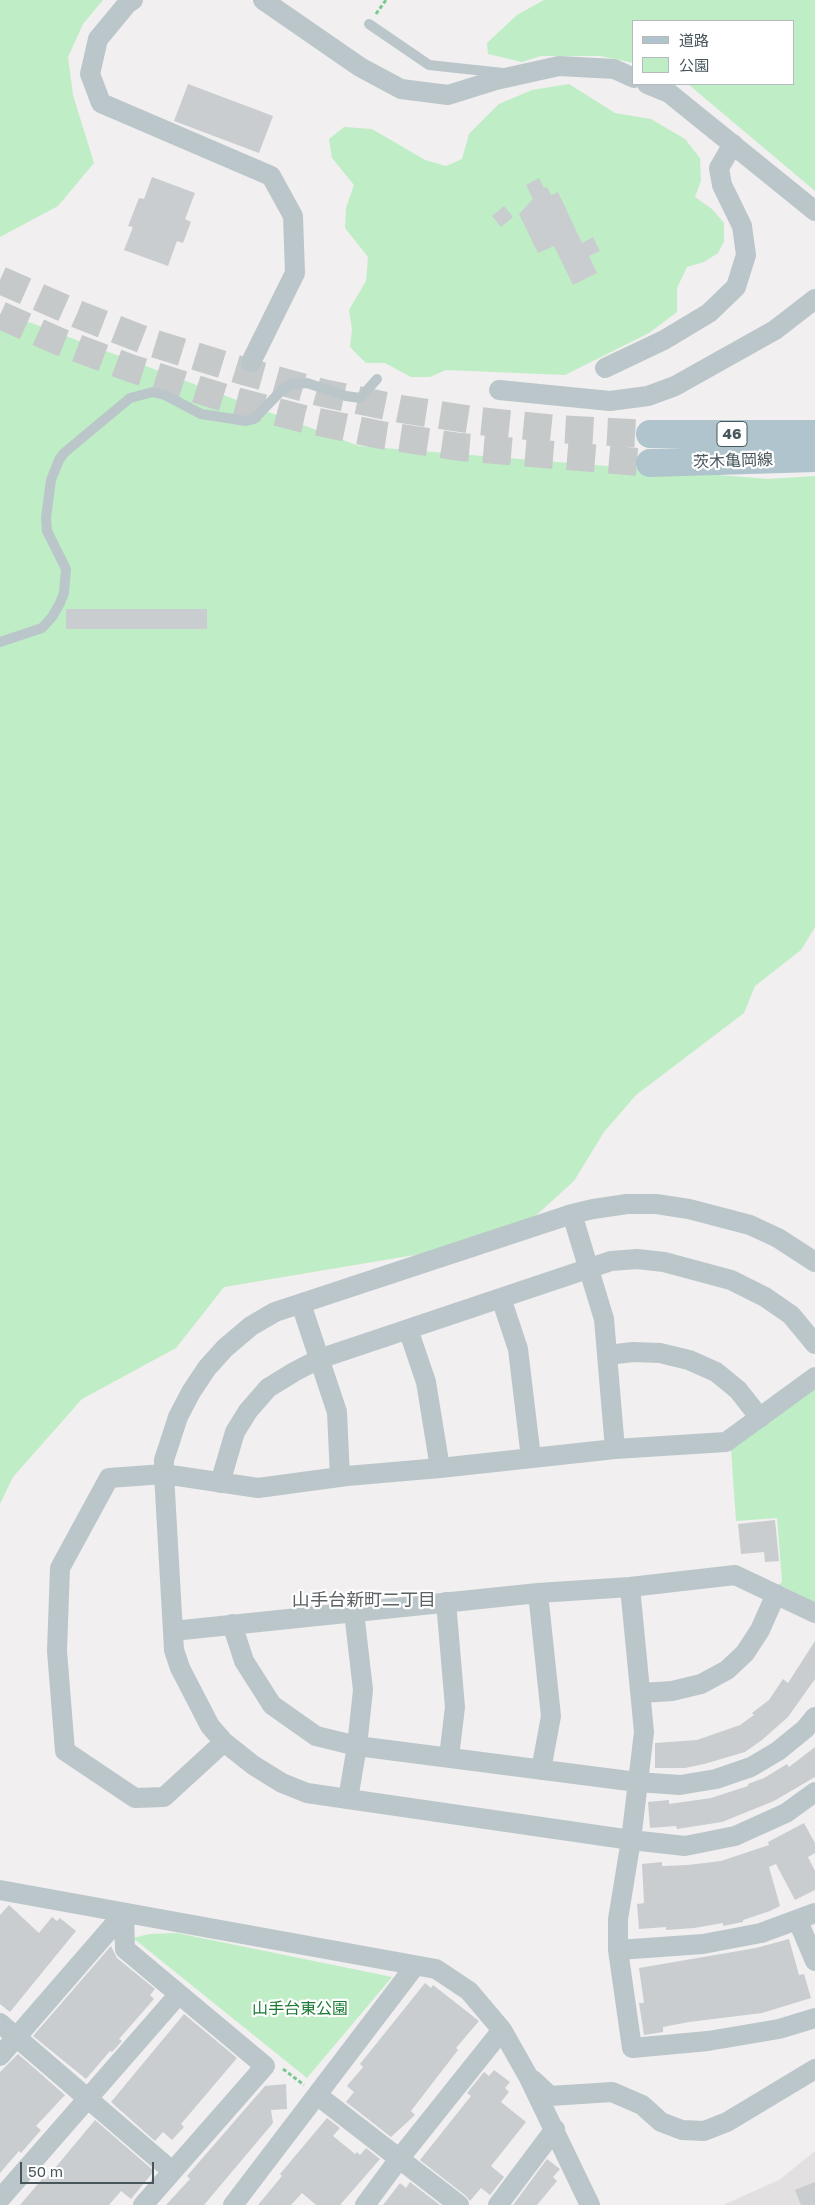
<!DOCTYPE html>
<meta charset="utf-8">
<style>
body{margin:0}
#map{position:relative;width:815px;height:2205px;overflow:hidden;background:#f1efef;font-family:"Golos Text","Noto Sans JP",sans-serif}
canvas{display:block}
.legend{position:absolute;left:632px;top:20px;width:162px;height:65px;box-sizing:border-box;background:#fff;border:1px solid #b5bbbd;margin:0;padding:6px 9px;list-style:none;font-size:15px;color:#47565b}
.legend li{display:flex;align-items:center;gap:10px;height:25px}
.legend b{width:25px;border:1px solid #b5bbbd}
.scale{position:absolute;left:20px;top:2162px;width:134px;height:22px;box-sizing:border-box;border:2px solid #47565b;border-top:0;padding-left:6px;font-size:15px;line-height:18px;white-space:nowrap;color:#47565b;-webkit-text-stroke:4px #fff;paint-order:stroke}
</style>
<div id="map">
<canvas width="815" height="2205"></canvas>
<ul class="legend">
<li><b style="height:6px;background:#afc4cc"></b>道路</li>
<li><b style="height:14px;background:#bfedc6"></b>公園</li>
</ul>
<div class="scale">50 m</div>
</div>
<script>
const g = document.querySelector('canvas').getContext('2d');
g.lineJoin = 'round';
function fill(path, color) { g.fillStyle = color; g.fill(path, 'evenodd'); }
const shape = rows => new Path2D(rows.map(r => 'M' + r).join(''));
function stroke(path, color, width, dash) { g.strokeStyle = color; g.lineWidth = width; g.lineCap = dash ? 'butt' : 'round'; g.setLineDash(dash || []); g.stroke(path); }
function label(font, color, halo, rows, align = 'center') {
  g.font = font + ' "Golos Text","Noto Sans JP",sans-serif'; g.lineWidth = 4.5; g.setLineDash([]); g.textBaseline = 'middle'; g.strokeStyle = halo; g.fillStyle = color; for (const [text, x, y, turn = 0] of rows) {
    g.save(); g.translate(x, y); g.rotate((+turn || 0) * Math.PI / 180); g.textAlign = isNaN(turn) ? turn : align; if (halo) g.strokeText(text, 0, 0); g.fillText(text, 0, 0); g.restore();
  }
}
const education = shape([
 [815,2151,815,2205,723,2205,779,2180]
]);
const green = shape([
 [0,0,103,0,83,24,68,57,73,95,94,163,58,206,0,237],
 [544,0,815,0,815,191,688,84,794,84,794,21,634,21,634,63,600,56,541,56,522,62,488,54,487,43,517,15],
 [569,84,615,113,651,119,685,139,700,158,701,181,695,197,712,209,724,223,724,242,718,253,704,262,687,267,677,288,677,312,649,333,565,375,446,370,430,377,411,377,385,363,366,363,350,347,352,330,349,310,366,281,368,257,345,228,346,208,354,185,332,158,329,139,344,127,372,129,425,160,446,166,462,159,469,134,499,104,532,90],
 [0,314,18,318,359,446,768,479,815,476,815,927,801,950,755,986,744,1013,636,1095,604,1132,574,1181,522,1228,468,1246,224,1287,176,1348,82,1399,13,1477,0,1504],
 [815,1388,815,1603,780,1585,782,1581,777,1518,736,1521,731,1449],
 [177,1933,392,1977,307,2078,133,1938,149,1934]
]);
const building = shape([
 [188,84,273,116,259,153,174,121],
 [152,177,195,193,185,219,191,222,183,243,177,241,168,266,124,250,133,227,128,226,139,198,144,199],
 [539,178,544,188,547,187,551,195,558,192,582,243,593,237,600,251,589,256,597,273,573,285,554,246,538,253,519,214,533,199,526,185],
 [504,206,513,217,501,227,492,216],
 [66,609,207,609,207,629,66,629],
 [775,1520,779,1561,765,1562,764,1552,741,1554,738,1524],
 [815,1641,815,1679,788,1717,762,1740,745,1752,704,1764,685,1768,655,1768,655,1743,697,1740,740,1725,754,1715,752,1713,769,1700,783,1679,788,1683],
 [815,1747,815,1777,774,1801,722,1822,677,1829,676,1826,650,1828,648,1802,669,1800,669,1804,711,1798,748,1786,748,1784,764,1778,787,1764,789,1767],
 [804,1823,815,1843,815,1853,808,1857,815,1871,815,1890,795,1900,776,1864,769,1867,780,1906,770,1911,743,1920,743,1922,723,1926,723,1923,694,1928,666,1930,666,1927,639,1929,637,1904,644,1903,642,1864,662,1862,662,1866,688,1865,721,1861,769,1845,768,1842],
 [9,1905,39,1933,52,1917,57,1921,60,1918,76,1931,10,2012,0,2004,0,1915],
 [789,1939,799,1975,804,1974,811,1998,762,2013,689,2022,663,2027,663,2032,644,2035,639,2003,644,2003,639,1968,756,1948],
 [111,1946,117,1958,155,1989,150,1995,154,1999,119,2039,122,2041,112,2052,110,2051,86,2079,33,2036],
 [425,1983,431,1988,433,1985,479,2021,456,2048,458,2050,411,2111,415,2115,391,2137,346,2102,354,2092,347,2086,363,2067,360,2064],
 [184,2014,237,2058,181,2124,184,2127,172,2140,163,2132,155,2141,111,2102],
 [18,2054,65,2095,36,2126,41,2130,21,2153,19,2151,0,2173,0,2072],
 [494,2070,510,2082,505,2088,509,2092,501,2102,526,2122,491,2166,504,2177,490,2195,481,2188,470,2201,466,2196,420,2160,471,2096,467,2093,484,2072,489,2076],
 [286,2084,287,2109,271,2110,273,2123,204,2205,166,2205,190,2179,187,2176,265,2086],
 [327,2118,340,2128,333,2136,355,2154,357,2152,360,2155,366,2148,380,2159,340,2205,316,2205,302,2193,291,2205,258,2205,282,2176,280,2174],
 [95,2120,154,2171,131,2199,121,2191,109,2205,20,2205,43,2178,45,2180],
 [547,2159,560,2169,553,2177,557,2181,537,2205,513,2205],
 [410,2182,440,2205,383,2205,400,2183,406,2188],
 [815,2182,815,2205,801,2205,795,2190]
]);
const primaryTunnel = shape([
 [0,280,77,314,149,342,247,372,323,393,401,409,479,421,557,429,650,434],
 [0,315,58,341,130,368,228,399,304,419,381,435,460,447,650,463]
]);
const path = shape([
 [376,14,386,0],
 [283,2069,304,2085]
]);
const lane = shape([
 [369,24,429,65,503,73],
 [0,642,42,628,52,617,60,603,64,593,66,569,47,531,46,518,51,480,59,460,64,453,130,398,153,392,165,395,201,414,246,421,254,419,282,390,291,384,307,383,346,396,360,398,377,379]
]);
const street = shape([
 [133,0,127,4,98,39,90,74,101,103,271,176,293,216,295,273,251,362],
 [263,0,360,67,401,89,448,95,496,80,559,66,614,69,634,78],
 [647,84,669,93,815,211],
 [605,368,664,340,709,313,736,287,746,255,742,226,722,185,719,168,733,144],
 [499,390,610,401,648,396,675,386,775,330,815,299],
 [572,1214,604,1319,615,1449],
 [815,1262,778,1238,750,1225,689,1209,656,1204,627,1204,593,1209,572,1214,275,1312,251,1326,225,1348,207,1368,191,1392,178,1417,164,1460,164,1474,174,1650,180,1668,210,1726,224,1742,253,1765,282,1783,307,1793,348,1799,631,1840,685,1846,735,1836,786,1813,815,1792],
 [501,1298,518,1349,531,1458],
 [301,1304,337,1412,340,1477],
 [408,1329,426,1382,440,1468],
 [608,1355,633,1352,660,1353,689,1360,716,1372,738,1390,760,1418],
 [220,1483,235,1432,248,1411,268,1388,294,1372,319,1359,611,1261,637,1259,664,1262,731,1280,765,1297,791,1315,815,1344],
 [630,1587,644,1732,631,1840,618,1919,618,1950,632,2048,708,2041,779,2029,815,2018],
 [538,1593,551,1716,541,1770],
 [446,1602,455,1707,449,1757],
 [232,1624,244,1661,272,1705,316,1736,357,1746,637,1782,680,1785,716,1779,751,1767,778,1751,805,1729,815,1717],
 [173,1631,538,1593,630,1587,735,1575,815,1613],
 [641,1693,672,1691,701,1684,727,1670,745,1653,760,1630,776,1594],
 [224,1742,164,1797,135,1798,65,1751,57,1651,60,1568,109,1478,164,1474,258,1488,347,1476,440,1468,615,1449,726,1442,815,1377],
 [348,1799,357,1746,363,1690,354,1612],
 [0,1890,436,1969,469,1991,502,2030,528,2076,590,2205],
 [124,1913,125,1949,265,2066,143,2205],
 [798,1921,815,1961],
 [618,1950,703,1944,761,1933,815,1913],
 [0,2023,172,2171],
 [0,2056,124,1913],
 [533,2080,550,2096,612,2092,642,2105,661,2122,682,2130,704,2131,727,2122,815,2069],
 [317,2095,459,2205],
 [0,2199,179,1994],
 [233,2205,415,1966],
 [365,2205,399,2159,502,2030],
 [498,2205,555,2129]
]);
const primary = shape([
 [650,434,815,434],
 [650,463,815,458]
]);
const shields = [
 [732,434,30]
];
const shieldNames = [
 ["46",732,434]
];
const streetNames = [
 ["茨木亀岡線",733,461,-2]
];
const parkNames = [
 ["山手台東公園",300,2009]
];
const neighbourhoodNames = [
 ["山手台新町二丁目",364,1600]
];
fill(education, '#e2e0e0');
fill(green, '#bfedc6');
fill(building, '#c9cdd0');
stroke(primaryTunnel, '#c6c9ca', 28, [28, 14]);
stroke(path, '#78ca8f', 3, [4, 2.5]);
stroke(lane, '#bbc6cb', 10);
stroke(street, '#bbc6cb', 20);
stroke(primary, '#afc4cc', 28);
for (const [x, y, w] of shields) { const box = new Path2D(); box.roundRect(x - w / 2, y - 12.5, w, 25, 4); g.fillStyle = '#fff'; g.fill(box); stroke(box, '#47565b', 1); }
label('bold 15px', '#47565b', null, shieldNames);
label('16px', '#47565b', '#fff', streetNames);
label('16px', '#1b7a35', '#fff', parkNames);
label('18px', '#5c6163', '#fff', neighbourhoodNames);
</script>
